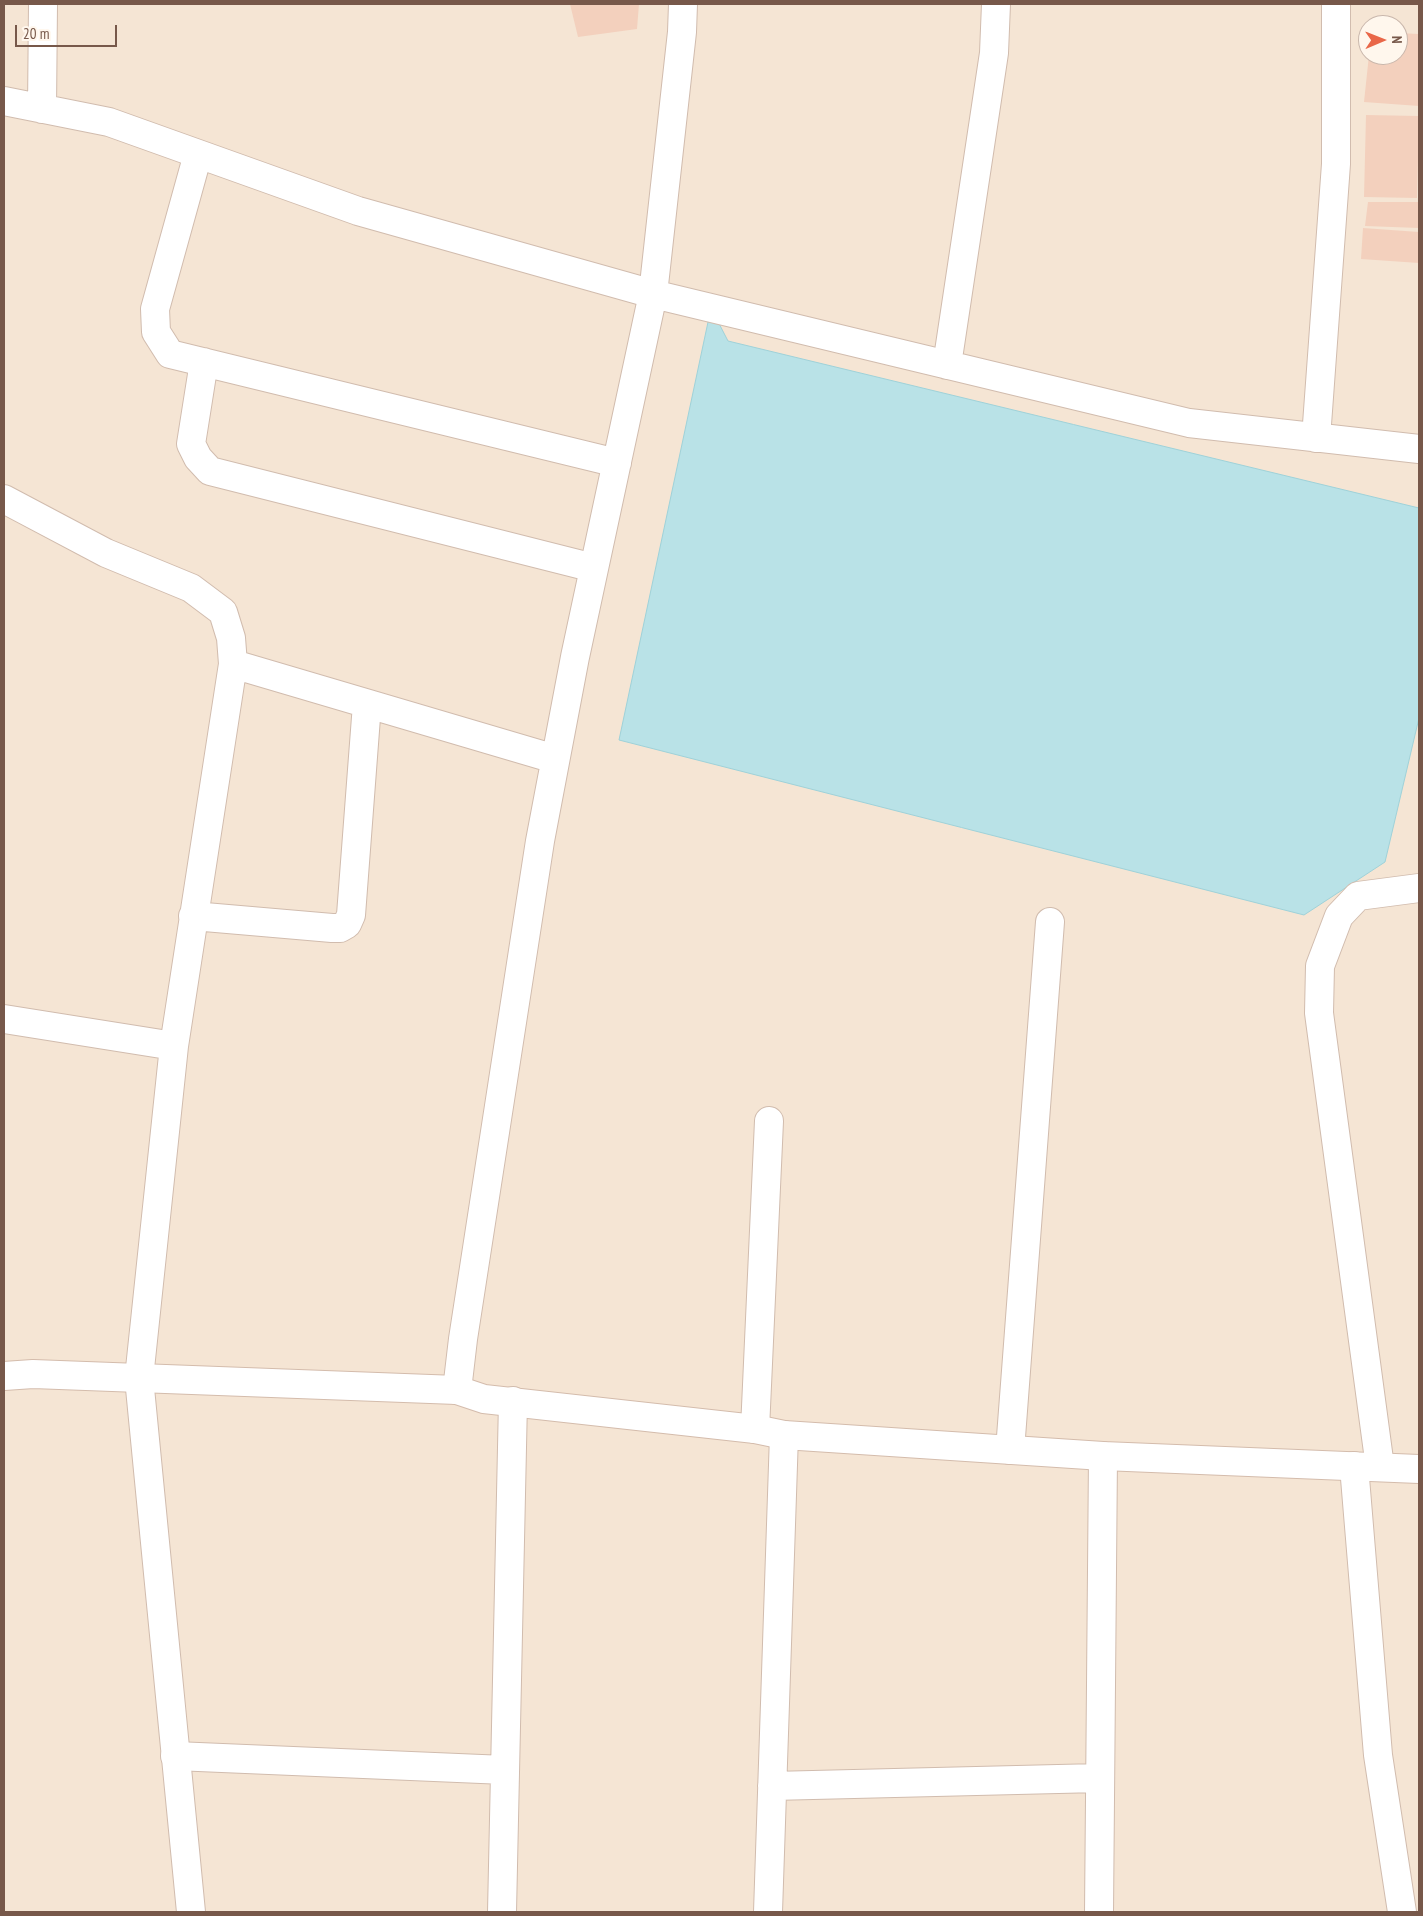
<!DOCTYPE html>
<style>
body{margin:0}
#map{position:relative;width:1423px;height:1916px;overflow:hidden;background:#fdf3e6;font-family:"PT Sans Narrow",sans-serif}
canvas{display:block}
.frame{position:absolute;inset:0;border:5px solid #77584a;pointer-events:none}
.north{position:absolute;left:1358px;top:15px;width:50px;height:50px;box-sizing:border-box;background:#fff7ed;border:1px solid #c9b7ac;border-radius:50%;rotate:89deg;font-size:14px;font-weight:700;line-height:20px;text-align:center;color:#77584a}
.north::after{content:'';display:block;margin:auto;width:18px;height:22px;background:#e96748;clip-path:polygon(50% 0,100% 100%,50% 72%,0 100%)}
.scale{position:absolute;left:15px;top:25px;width:102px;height:22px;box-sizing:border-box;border:2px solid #77584a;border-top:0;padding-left:6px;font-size:15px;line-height:18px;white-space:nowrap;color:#77584a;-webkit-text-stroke:4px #fff7ed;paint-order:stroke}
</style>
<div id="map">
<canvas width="1423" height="1916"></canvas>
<div class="frame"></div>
<div class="north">N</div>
<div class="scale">20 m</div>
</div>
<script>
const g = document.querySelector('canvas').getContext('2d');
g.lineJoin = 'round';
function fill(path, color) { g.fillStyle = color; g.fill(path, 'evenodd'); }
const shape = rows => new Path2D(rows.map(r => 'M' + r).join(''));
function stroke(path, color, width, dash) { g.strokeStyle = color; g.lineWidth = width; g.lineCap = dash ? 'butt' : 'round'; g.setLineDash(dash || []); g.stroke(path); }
const residential = shape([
 [4,4,1419,4,1419,1912,4,1912],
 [1368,25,1398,25,1398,55,1368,55]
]);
const water = shape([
 [711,308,728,341,1419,508,1419,718,1385,862,1304,915,619,740,711,308]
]);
const building = shape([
 [570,4,639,4,637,29,578,37],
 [1398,33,1419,34,1419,106,1364,102,1369,55,1398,55],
 [1366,115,1419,116,1417,198,1364,197],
 [1368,202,1419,202,1419,228,1365,226],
 [1363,228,1419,232,1419,263,1361,259]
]);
const minor = shape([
 [4,101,109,122,358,211,653,294,1189,423,1419,449],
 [42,109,43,4],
 [198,154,155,309,156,332,170,354,617,463],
 [204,362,191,444,198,458,210,471,594,568],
 [947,365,994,53,996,4],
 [1316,438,1336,164,1336,4],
 [4,499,106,553,191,588,223,612,231,638,233,664,174,1046,139,1378],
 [233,664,555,759],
 [193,916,332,928,340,928,347,924,351,915,367,704],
 [4,1019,174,1046],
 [457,1390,463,1339,540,841,575,657,653,294,682,32,683,4],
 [755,1429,769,1121],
 [1010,1450,1050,922],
 [1354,1466,1378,1755,1402,1912],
 [1380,1467,1319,1013,1320,966,1339,916,1358,896,1419,888],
 [175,1756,505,1770],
 [772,1786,1099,1778],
 [502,1912,513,1401],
 [768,1912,784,1435],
 [1099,1912,1103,1456]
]);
const tertiary = shape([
 [139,1378,191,1912]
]);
const secondary = shape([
 [4,1376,33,1374,457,1390,484,1399,755,1429,784,1435,1103,1456,1419,1469]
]);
fill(residential, '#f5e5d4');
fill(water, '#b9e2e7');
stroke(water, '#9fd2d9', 1);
fill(building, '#f3d0bd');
stroke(minor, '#d1bcae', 30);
stroke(tertiary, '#d1bcae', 30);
stroke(secondary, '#d4bcac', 30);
stroke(minor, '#fff', 28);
stroke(tertiary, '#fff', 28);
stroke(secondary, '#fff', 28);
</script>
